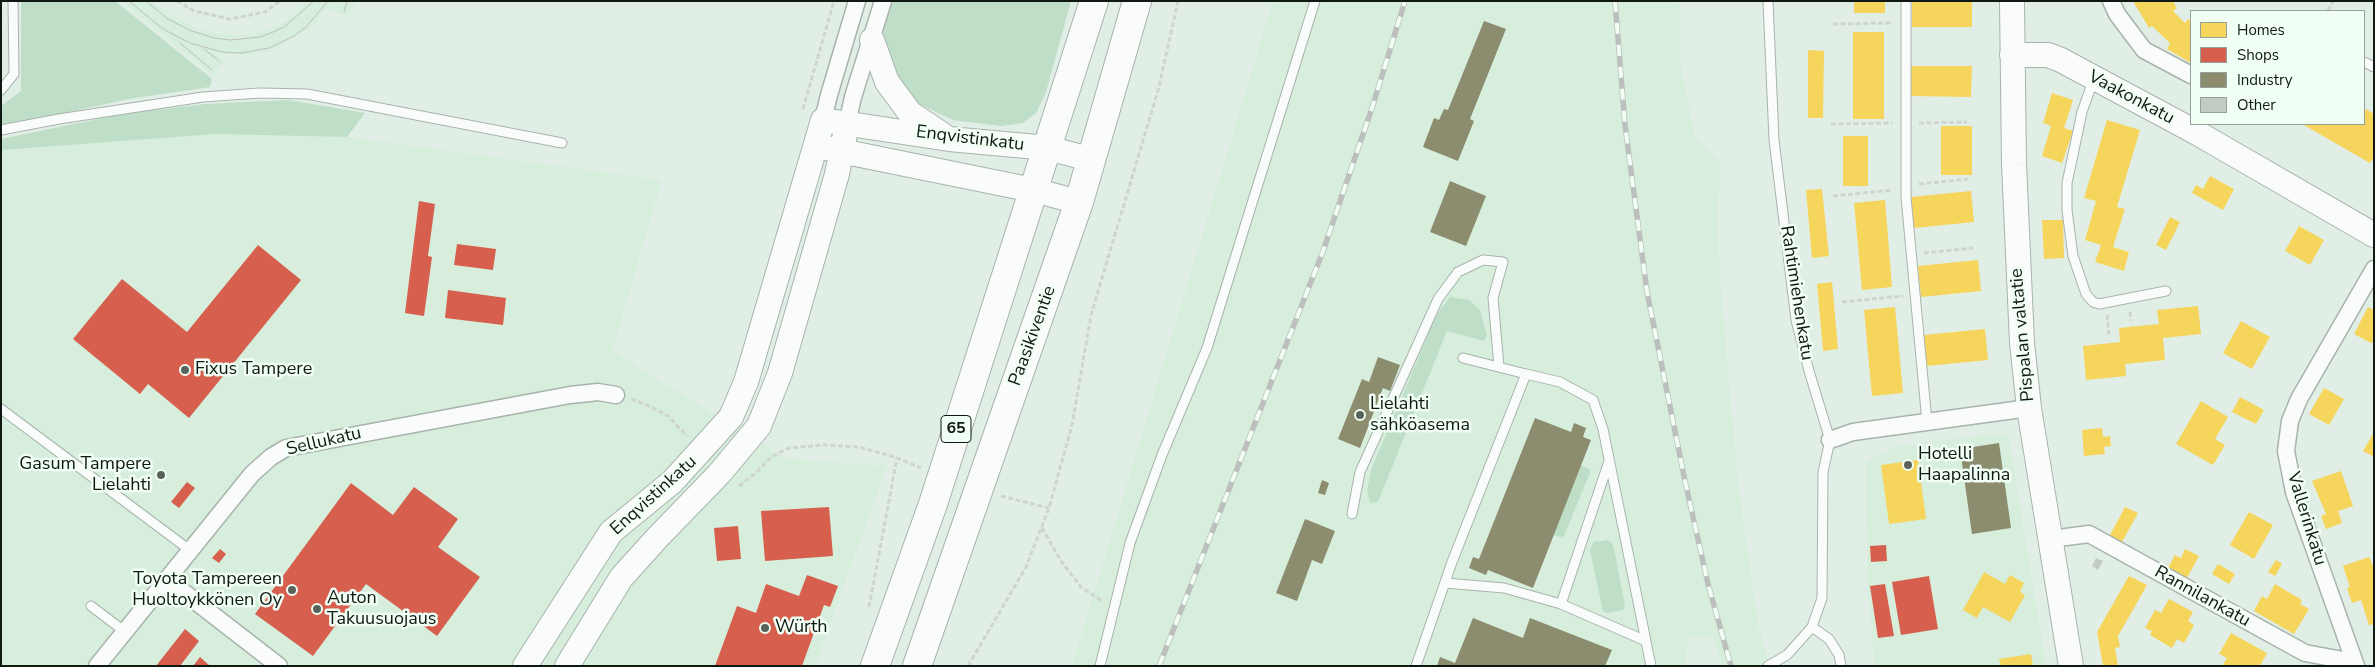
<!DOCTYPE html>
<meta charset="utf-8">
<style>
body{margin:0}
#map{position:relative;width:2375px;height:667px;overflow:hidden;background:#e1eee5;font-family:"Nunito Sans",sans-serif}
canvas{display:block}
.frame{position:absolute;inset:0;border:2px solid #101812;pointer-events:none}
.legend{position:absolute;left:2190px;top:10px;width:175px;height:115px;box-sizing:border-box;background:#f0fef3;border:1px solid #96a299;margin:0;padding:6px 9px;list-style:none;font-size:15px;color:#101812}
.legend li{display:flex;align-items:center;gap:10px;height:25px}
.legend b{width:25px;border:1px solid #96a299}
</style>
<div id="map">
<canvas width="2375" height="667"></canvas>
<div class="frame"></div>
<ul class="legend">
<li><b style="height:14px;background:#f6d55c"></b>Homes</li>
<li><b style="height:14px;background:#d6604d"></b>Shops</li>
<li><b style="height:14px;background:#8c8c6e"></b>Industry</li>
<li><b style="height:14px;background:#c2ccc5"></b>Other</li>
</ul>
</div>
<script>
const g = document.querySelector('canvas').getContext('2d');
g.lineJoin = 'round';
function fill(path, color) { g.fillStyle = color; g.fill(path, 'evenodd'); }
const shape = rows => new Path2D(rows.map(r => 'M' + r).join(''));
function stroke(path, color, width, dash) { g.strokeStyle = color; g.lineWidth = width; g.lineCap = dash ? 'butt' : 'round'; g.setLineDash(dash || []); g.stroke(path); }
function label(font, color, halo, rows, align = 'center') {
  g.font = font + ' "Nunito Sans",sans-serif'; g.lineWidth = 5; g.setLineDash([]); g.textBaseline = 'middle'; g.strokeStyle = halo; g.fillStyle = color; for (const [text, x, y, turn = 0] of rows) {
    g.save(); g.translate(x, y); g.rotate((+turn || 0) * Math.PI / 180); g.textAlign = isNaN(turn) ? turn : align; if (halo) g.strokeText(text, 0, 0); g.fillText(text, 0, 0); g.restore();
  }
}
const built = shape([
 [121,1,152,1,171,15,195,28,214,33,235,35,257,33,277,26,287,21,307,1,355,1,349,17,329,10,331,3,310,28,273,50,249,55,216,54,224,62,213,75],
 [1273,1,1679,1,1680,62,1695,138,1721,163,1717,220,1721,290,1738,484,1758,625,1770,666,1721,666,1714,638,1689,637,1685,666,1072,666],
 [216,134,347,137,662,180,612,351,787,459,887,466,815,666,1,666,1,150],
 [1993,434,2004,434,2009,438,2046,666,1875,666,1868,593,1866,462,1898,446]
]);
const green = shape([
 [21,1,115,1,212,79,210,87,129,99,1,127,1,106,21,91],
 [892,1,1071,1,1046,92,1036,113,1023,123,1001,126,953,120,915,102,890,66,883,31],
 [288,100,365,113,347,137,216,134,1,150,1,139,122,114,205,104],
 [1450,297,1469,300,1480,310,1487,336,1484,341,1447,331,1378,502,1370,503,1367,491,1371,470,1437,314],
 [1581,465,1589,469,1590,473,1564,536,1561,537,1553,535],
 [1607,540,1612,543,1614,548,1625,606,1623,610,1607,613,1603,611,1590,550,1594,542]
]);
const homes = shape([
 [1854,1,1885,1,1885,13,1854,13],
 [1912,1,1972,1,1972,27,1912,27],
 [2133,1,2173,1,2177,8,2173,11,2185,23,2188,19,2191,21,2191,63,2167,49,2170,43,2152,26,2149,28],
 [1853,32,1884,32,1884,119,1853,119],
 [1808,50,1824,51,1823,118,1808,118],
 [1911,66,1972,66,1971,97,1911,96],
 [2052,93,2073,100,2064,128,2073,131,2062,163,2042,156,2051,126,2043,123],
 [2364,108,2374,114,2374,157,2370,163,2302,124,2364,124],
 [2107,120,2140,130,2117,207,2125,209,2113,247,2129,252,2124,271,2095,262,2101,245,2085,240,2096,201,2084,198],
 [1941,126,1972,126,1972,175,1941,175],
 [1843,136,1868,136,1868,186,1843,186],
 [2210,176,2234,189,2223,210,2192,193,2196,185,2203,189],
 [1822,189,1829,256,1812,258,1806,190],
 [1971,191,1974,222,1914,228,1911,197],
 [1885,200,1892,287,1862,290,1854,203],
 [2170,217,2180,222,2166,250,2156,245],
 [2042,220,2063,220,2064,258,2044,259],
 [2299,226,2324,240,2310,265,2285,251],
 [1978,260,1981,291,1921,297,1918,266],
 [1832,282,1838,349,1823,351,1817,284],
 [2198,306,2201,334,2163,338,2165,360,2125,364,2126,376,2086,380,2083,346,2120,342,2119,328,2159,324,2157,310],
 [1895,307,1903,393,1872,396,1864,310],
 [2368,307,2374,310,2374,341,2371,343,2354,334],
 [2241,321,2270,337,2252,369,2223,353],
 [1985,329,1988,360,1927,366,1924,335],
 [2324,388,2344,399,2329,425,2309,414],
 [2240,397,2264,410,2256,424,2232,412],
 [2201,401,2228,417,2215,439,2225,445,2213,465,2176,444],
 [2102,428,2103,437,2110,436,2111,446,2104,447,2105,454,2084,456,2082,430],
 [2374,432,2374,457,2363,451],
 [1918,460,1926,519,1889,524,1881,465],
 [2341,471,2353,506,2338,511,2342,523,2326,529,2321,516,2326,514,2312,481],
 [2125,507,2138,513,2122,542,2110,535],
 [2249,512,2273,525,2254,559,2230,545],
 [2185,549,2199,556,2187,578,2164,566,2165,564,2169,566,2175,555,2181,558],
 [2369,557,2374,568,2374,624,2369,625,2361,600,2352,603,2347,588,2350,587,2343,566],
 [2276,560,2282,564,2275,576,2268,572],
 [2218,564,2235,574,2229,584,2212,574],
 [1984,572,2005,584,2010,575,2024,583,2020,592,2025,595,2010,622,1983,607,1977,618,1963,610],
 [2129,576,2147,585,2118,636,2120,647,2115,648,2118,666,2103,666,2097,632],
 [2275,584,2302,600,2300,604,2309,609,2294,634,2254,611,2262,596,2267,599],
 [2169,599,2193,612,2188,621,2194,625,2184,643,2177,639,2172,648,2150,635,2152,631,2145,628,2155,610,2161,613],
 [2231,633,2267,653,2260,666,2222,666,2227,658,2219,654],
 [2031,654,2033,666,2001,666,1999,659]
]);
const shops = shape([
 [419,201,435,204,428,256,432,257,424,316,405,313],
 [457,244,496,249,493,270,454,265],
 [258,245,301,280,189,418,148,384,140,394,73,339,122,279,187,332],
 [448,290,506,298,503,325,445,318],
 [187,482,195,488,179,508,171,502],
 [351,483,393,515,414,487,458,519,438,547,480,577,437,636,366,584,313,656,255,614],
 [829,507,833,556,765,561,761,511],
 [738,526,741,559,717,561,714,528],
 [1886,545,1887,561,1871,562,1870,546],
 [220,549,226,554,219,563,212,558],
 [807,575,838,586,830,607,824,605,802,666,715,666,737,606,756,613,766,584,799,596],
 [1929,576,1938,629,1901,635,1892,582],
 [1885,584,1894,636,1878,638,1870,586],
 [185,629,199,641,180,666,156,666],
 [200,657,210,666,193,666]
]);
const industry = shape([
 [1484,21,1506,29,1470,119,1474,121,1458,161,1423,147,1434,118,1439,120,1444,109,1448,110],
 [1450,181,1486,196,1466,246,1430,232],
 [1378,357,1400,365,1390,391,1383,388,1360,448,1338,439,1362,379,1369,382],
 [1535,418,1571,432,1574,423,1586,428,1583,437,1591,440,1533,588,1488,570,1486,575,1469,568,1473,557,1479,559],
 [1999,443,2011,528,1972,534,1960,449],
 [1322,480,1329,483,1325,495,1318,493],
 [1305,519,1335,531,1322,564,1312,560,1297,601,1276,593],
 [1473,618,1523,638,1530,618,1612,650,1605,666,1437,666,1440,657,1455,663]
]);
const building = shape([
 [2096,558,2103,561,2098,570,2092,566]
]);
const path = shape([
 [177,1,194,11,230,19,265,12,280,1],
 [2328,11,2333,1],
 [1833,24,1892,23],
 [803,109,834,1],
 [1919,123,1967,122],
 [1831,124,1892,123],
 [1919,184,1968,179],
 [1833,196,1892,190],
 [1924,253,1973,248],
 [1842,302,1903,296],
 [2130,312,2131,321],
 [2107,315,2109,336],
 [631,399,649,406,668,416,687,436],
 [739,486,756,473,771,457,789,448,824,445,859,447,895,457,921,468],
 [1001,496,1049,508],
 [1042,528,1061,561,1081,587,1102,601],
 [869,607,897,458],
 [968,666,1026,567,1049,508,1072,425,1091,315,1159,87,1178,1]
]);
const lane = shape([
 [1906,1,1906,197,1927,422],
 [2364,62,2374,67],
 [2094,78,2082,112,2067,183,2067,210,2073,256,2086,294,2093,302,2099,304,2166,291],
 [1,90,14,74,13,1],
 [1,130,59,119,203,97,260,93,307,94,562,143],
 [1463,358,1526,374],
 [1,409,191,551],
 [1609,461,1561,604,1646,641],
 [1352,514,1360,472,1438,299,1458,272,1483,260,1503,262,1493,298,1499,367],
 [1445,583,1504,588,1561,604],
 [91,606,124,631],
 [1812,627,1829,639,1839,655,1841,666],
 [1100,666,1130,543,1162,455,1207,348,1315,1],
 [1416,666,1452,562,1526,374,1560,382,1593,400,1603,429,1651,666],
 [1768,666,1787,655,1812,627,1822,598,1823,472,1830,440,1809,371,1796,320,1774,140,1768,1]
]);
const street = shape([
 [2111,1,2117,14,2144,50,2191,75],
 [823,120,829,95,857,1],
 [847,124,853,97,883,1],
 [1830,440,1853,432,2029,408],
 [2051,539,2089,534,2305,653,2354,662],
 [168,580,279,666],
 [97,666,252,474,271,457,286,448,570,395,598,392,616,395],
 [2356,666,2294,492,2286,451,2290,421,2299,399,2374,269]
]);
const secondary = shape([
 [2012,1,2014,164,2022,343,2029,408,2071,666],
 [872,40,887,82,910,113,943,135],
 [2012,55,2048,55,2061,60,2199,134,2374,235],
 [826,148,1033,190,1079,202],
 [525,666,611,532,672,482,731,417,746,382,823,120,949,139,1048,148,1093,160],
 [567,666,621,578,657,538,719,474,759,426,780,373,837,174,847,124]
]);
const highway = shape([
 [875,666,933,504,1094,1],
 [917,666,1079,202,1137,1]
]);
const tram = shape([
 [129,1,163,29,190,43,222,52,241,53,269,48,294,36,306,27,328,1],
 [146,1,168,19,189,30,214,38,230,40,260,37,273,32,284,27,314,1],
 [344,12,347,1],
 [180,43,212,70],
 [204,49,219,61]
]);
const rail = shape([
 [1615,1,1625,125,1647,292,1685,481,1708,584,1731,666],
 [1159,666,1322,254,1372,108,1405,1]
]);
const markers = [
 [185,370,5,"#59635c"],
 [1360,415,5,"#59635c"],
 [1908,465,5,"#59635c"],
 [161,475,5,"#59635c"],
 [292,590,5,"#59635c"],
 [317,609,5,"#59635c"],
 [765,628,5,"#59635c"]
];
const shields = [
 [956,429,30]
];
const shieldNames = [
 ["65",956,429]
];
const streetNames = [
 ["Vaakonkatu",2131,98,28],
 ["Enqvistinkatu",970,139,7],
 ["Rahtimiehenkatu",1796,293,81],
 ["Pispalan valtatie",2023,335,-95],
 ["Paasikiventie",1033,336,-70],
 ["Sellukatu",324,442,-13],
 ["Enqvistinkatu",654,496,-42],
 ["Vallerinkatu",2306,519,73],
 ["Rannilankatu",2202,597,29]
];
const poiNames = [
 ["Fixus Tampere",195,370],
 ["Lielahti",1370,405],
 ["sähköasema",1370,426],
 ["Hotelli",1918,455],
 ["Haapalinna",1918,476],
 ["Gasum Tampere",151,465,"right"],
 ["Lielahti",151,486,"right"],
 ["Toyota Tampereen",282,580,"right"],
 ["Huoltoykkönen Oy",282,601,"right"],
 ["Auton",327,599],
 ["Takuusuojaus",327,620],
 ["Würth",775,628]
];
fill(built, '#d7eedd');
fill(green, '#bedec7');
fill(homes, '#f6d55c');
fill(shops, '#d6604d');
fill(industry, '#8c8c6e');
fill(building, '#c2ccc5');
stroke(lane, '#a8b3ac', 11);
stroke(street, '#a8b3ac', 19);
stroke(secondary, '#a8b3ac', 26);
stroke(highway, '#a8b3ac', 30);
stroke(path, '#cfd4d1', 3, [5, 2.5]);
stroke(lane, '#fafcfb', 9);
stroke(street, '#fafcfb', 16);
stroke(secondary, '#fafcfb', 24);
stroke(highway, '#fafcfb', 28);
stroke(tram, '#bcbfbd', 1);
stroke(rail, '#bcbfbd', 5.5);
stroke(rail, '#f0fef3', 4, [11]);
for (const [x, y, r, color] of markers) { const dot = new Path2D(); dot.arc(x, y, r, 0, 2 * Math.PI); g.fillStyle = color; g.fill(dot); stroke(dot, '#f0fef3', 2); }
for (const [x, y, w] of shields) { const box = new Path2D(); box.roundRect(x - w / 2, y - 13.5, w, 27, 4); g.fillStyle = '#f0fef3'; g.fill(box); stroke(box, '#101812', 1); }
label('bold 16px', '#101812', null, shieldNames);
label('18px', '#101812', '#f0fef3', streetNames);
label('18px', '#101812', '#f0fef3', poiNames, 'left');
</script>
